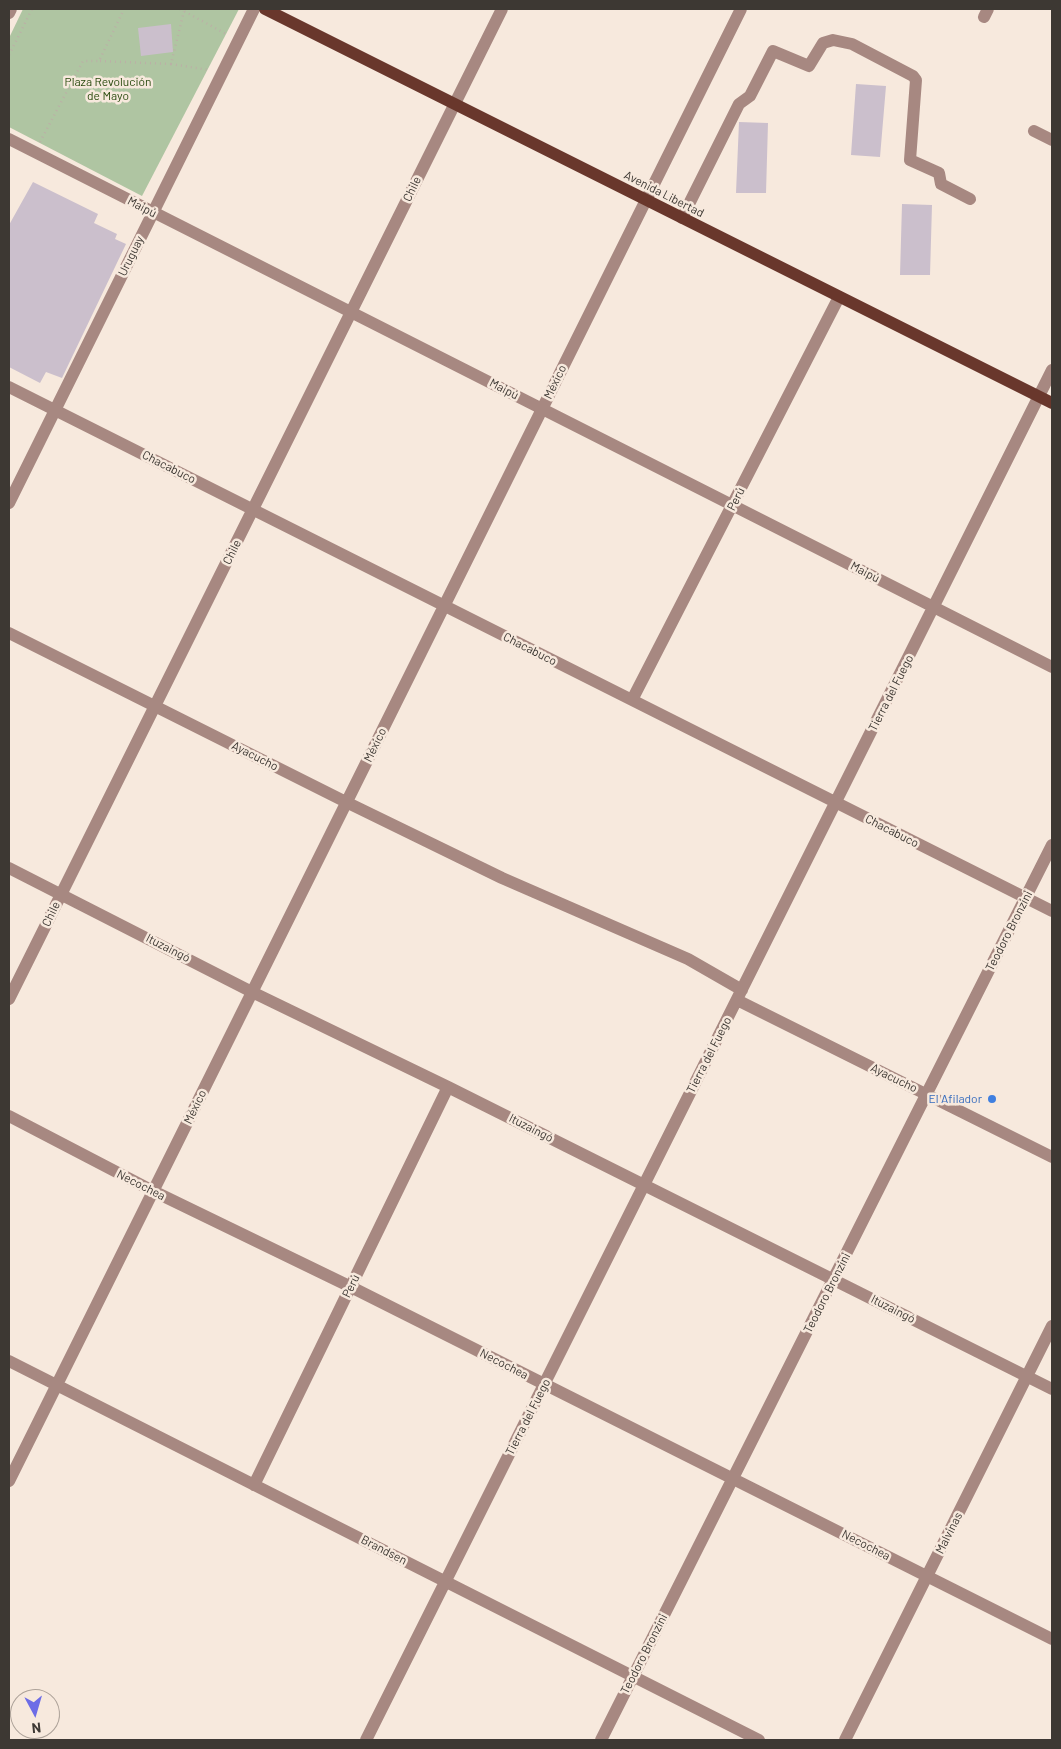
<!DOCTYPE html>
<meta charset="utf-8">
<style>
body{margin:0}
#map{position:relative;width:1061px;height:1749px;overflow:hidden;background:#f7e9dd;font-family:Barlow,sans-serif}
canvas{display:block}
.frame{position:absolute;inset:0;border:10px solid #3d3833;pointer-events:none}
.north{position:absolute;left:10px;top:1689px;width:50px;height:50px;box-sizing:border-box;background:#f7e9dd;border:1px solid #ada299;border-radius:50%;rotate:174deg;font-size:14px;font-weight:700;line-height:20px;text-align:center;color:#3d3833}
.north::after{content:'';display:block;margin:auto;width:18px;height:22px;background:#6d6ce6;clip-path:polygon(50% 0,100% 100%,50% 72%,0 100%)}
</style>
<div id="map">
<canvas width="1061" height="1749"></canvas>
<div class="frame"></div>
<div class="north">N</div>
</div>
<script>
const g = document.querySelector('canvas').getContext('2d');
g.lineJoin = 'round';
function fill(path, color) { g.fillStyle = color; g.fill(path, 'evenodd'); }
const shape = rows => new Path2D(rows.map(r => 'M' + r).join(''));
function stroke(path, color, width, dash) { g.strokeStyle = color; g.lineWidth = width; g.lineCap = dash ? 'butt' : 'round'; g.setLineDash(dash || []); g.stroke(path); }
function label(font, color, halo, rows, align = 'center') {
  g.font = font + ' Barlow,sans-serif'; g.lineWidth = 5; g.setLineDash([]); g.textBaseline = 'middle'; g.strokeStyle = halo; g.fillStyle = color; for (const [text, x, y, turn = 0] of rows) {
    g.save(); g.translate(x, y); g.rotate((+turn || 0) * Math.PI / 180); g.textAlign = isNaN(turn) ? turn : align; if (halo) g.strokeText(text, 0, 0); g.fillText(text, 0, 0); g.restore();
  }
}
const green = shape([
 [23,9,239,9,142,196,9,127,9,38]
]);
const building = shape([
 [171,24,173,52,141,56,138,28],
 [856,84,886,86,880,157,851,155],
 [739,122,768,123,766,193,736,193],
 [33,182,98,214,94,223,117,234,115,239,126,244,62,378,46,372,40,383,9,367,9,225],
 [902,204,932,205,930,275,900,275]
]);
const path = shape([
 [180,9,228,35],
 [9,55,32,9],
 [100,61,171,64,184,11],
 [171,64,209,70],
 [40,142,83,61,99,61,124,9]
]);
const minor = shape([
 [9,13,11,9],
 [984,17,988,9],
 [1034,131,1052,140],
 [9,139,1052,667],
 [682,218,739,104,750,96,773,51,809,66,823,43,833,40,852,44,913,76,916,80,910,160,939,173,941,184,970,199],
 [9,387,1052,911],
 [9,503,254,9],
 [9,633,346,802,502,878,688,959,742,990],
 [632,700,839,297],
 [9,868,252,992,448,1087,1052,1389],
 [9,999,502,9],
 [737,1000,1052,1157],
 [9,1116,153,1191,351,1287,1052,1639],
 [9,1361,759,1740],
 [9,1481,741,9],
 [254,1485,448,1087],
 [366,1740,1052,370],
 [601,1740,1052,845],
 [845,1740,1052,1326]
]);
const major = shape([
 [265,9,1052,403]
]);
const markers = [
 [992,1099,5,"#3f7fe0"]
];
const parkNames = [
 ["Plaza Revolución",108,82],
 ["de Mayo",108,96]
];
const streetNames = [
 ["Chile",412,189,-64],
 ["Avenida Libertad",664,194,27],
 ["Maipú",142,207,27],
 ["Uruguay",131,256,-64],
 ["México",555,382,-64],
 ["Maipú",504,389,27],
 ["Chacabuco",169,467,27],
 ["Perú",736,499,-63],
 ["Chile",232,552,-63],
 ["Maipú",865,572,27],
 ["Chacabuco",530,649,27],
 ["Tierra del Fuego",891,693,-63],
 ["México",375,745,-64],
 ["Ayacucho",255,756,27],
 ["Chacabuco",892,831,27],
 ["Chile",51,914,-64],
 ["Teodoro Bronzini",1009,931,-63],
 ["Ituzaingó",168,948,27],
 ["Tierra del Fuego",709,1055,-63],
 ["Ayacucho",894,1078,26],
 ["México",195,1107,-64],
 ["Ituzaingó",531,1128,27],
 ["Necochea",141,1185,27],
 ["Perú",351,1286,-64],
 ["Teodoro Bronzini",827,1293,-63],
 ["Ituzaingó",893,1309,27],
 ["Necochea",504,1364,27],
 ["Tierra del Fuego",528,1417,-63],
 ["Malvinas",949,1533,-63],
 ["Necochea",866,1545,27],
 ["Brandsen",384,1550,27],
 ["Teodoro Bronzini",644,1654,-63]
];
const shopNames = [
 ["El Afilador",982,1099]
];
fill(green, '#afc5a2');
fill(building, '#cbbfcc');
stroke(path, '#bbb0a6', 2.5, [1, 4]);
stroke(minor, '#a78881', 12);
stroke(major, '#69372c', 12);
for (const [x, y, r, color] of markers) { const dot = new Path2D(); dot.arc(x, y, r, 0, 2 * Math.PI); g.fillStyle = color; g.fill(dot); stroke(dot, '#f7e9dd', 2); }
label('12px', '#294a0e', '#f7e9dd', parkNames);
label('12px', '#3d3833', '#f7e9dd', streetNames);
label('12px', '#366cbe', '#f7e9dd', shopNames, 'right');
</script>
